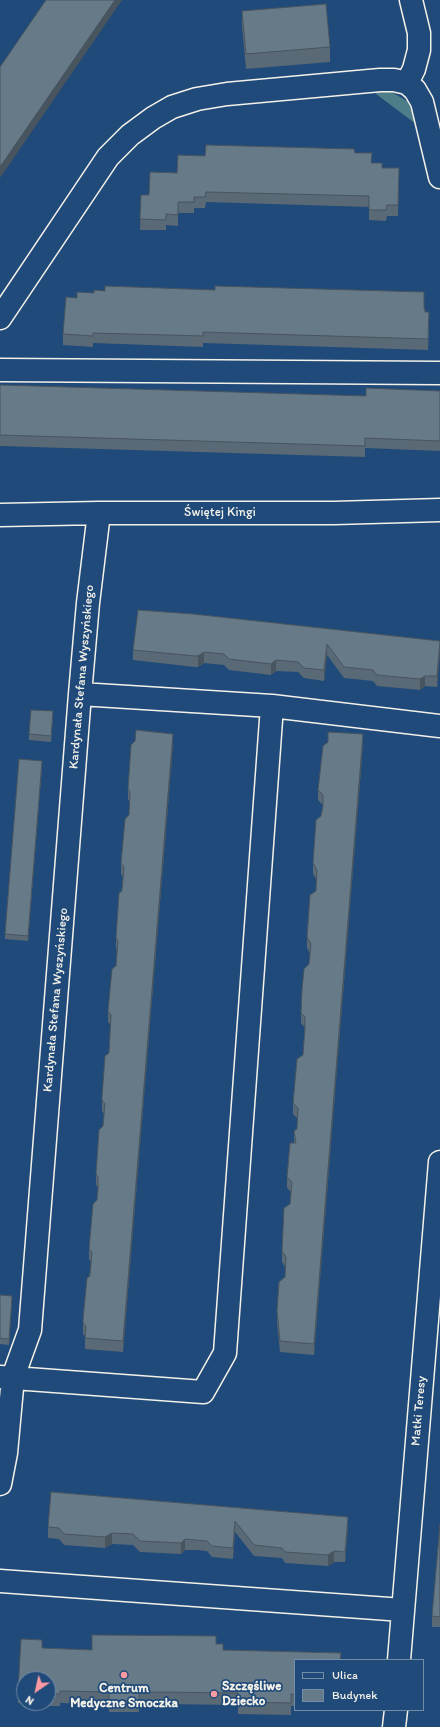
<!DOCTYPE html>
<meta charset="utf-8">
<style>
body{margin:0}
#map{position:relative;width:440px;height:1727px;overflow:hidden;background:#1f4a7a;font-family:Itim,sans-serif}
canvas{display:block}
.legend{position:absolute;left:294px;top:1659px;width:130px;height:52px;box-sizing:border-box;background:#1f4a7a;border:1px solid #748da6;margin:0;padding:5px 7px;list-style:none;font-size:12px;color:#f4f1e8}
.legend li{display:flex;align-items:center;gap:8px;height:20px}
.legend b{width:20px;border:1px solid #748da6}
.north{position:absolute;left:16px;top:1671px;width:40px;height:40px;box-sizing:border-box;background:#1f4a7a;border:1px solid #748da6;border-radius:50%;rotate:214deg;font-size:11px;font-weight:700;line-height:16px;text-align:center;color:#f4f1e8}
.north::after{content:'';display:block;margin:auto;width:14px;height:18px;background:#ff9aa2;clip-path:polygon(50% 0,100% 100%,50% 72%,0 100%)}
</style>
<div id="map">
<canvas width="440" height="1727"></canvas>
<ul class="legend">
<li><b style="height:5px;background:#1f4a7a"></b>Ulica</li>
<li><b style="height:11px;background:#677a88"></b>Budynek</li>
</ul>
<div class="north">N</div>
</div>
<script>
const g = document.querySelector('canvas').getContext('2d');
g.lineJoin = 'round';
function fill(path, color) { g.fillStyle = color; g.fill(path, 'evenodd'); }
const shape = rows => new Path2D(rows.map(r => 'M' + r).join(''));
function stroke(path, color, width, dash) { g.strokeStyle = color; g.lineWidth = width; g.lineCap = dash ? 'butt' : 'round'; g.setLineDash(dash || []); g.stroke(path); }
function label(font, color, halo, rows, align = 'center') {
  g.font = font + ' Itim,sans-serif'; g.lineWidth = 3.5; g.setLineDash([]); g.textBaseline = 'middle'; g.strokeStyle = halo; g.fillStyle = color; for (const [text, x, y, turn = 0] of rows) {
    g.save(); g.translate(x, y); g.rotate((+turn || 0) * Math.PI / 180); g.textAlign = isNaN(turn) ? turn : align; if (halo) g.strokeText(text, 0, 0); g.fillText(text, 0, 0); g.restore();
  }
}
const green = shape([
 [386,89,407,101,415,116,416,124,376,94,376,90]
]);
const minor = shape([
 [411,0,419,33,419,50,414,69,407,83,415,90,422,102,440,177],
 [0,318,108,157,130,135,153,118,172,107,197,99,227,94,380,80,394,80,407,83],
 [0,370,440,373],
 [0,515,99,513,334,513,440,510],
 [80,694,272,706,440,726],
 [0,1377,203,1392,225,1353,272,706],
 [0,1484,6,1453,13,1377,30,1330,80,694,88,603,99,513],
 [0,1581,403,1610],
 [399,1660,440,1162],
 [394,1727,396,1710]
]);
const wall = shape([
 [242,11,330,47,330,62,246,69,242,26],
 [355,153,372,163,382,168,399,168,398,216,387,216,386,221,369,220,369,207,206,202,205,208,194,208,194,213,178,213,178,226,166,225,166,230,140,230,141,195,149,195,177,173,205,156],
 [424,309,429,323,428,350,203,343,203,347,93,343,93,347,63,345,63,334],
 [0,385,366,396,440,391,440,451,365,448,365,457,0,446],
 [440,641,440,652,437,687,425,686,420,690,377,686,373,681,344,678,327,655,324,681,304,678,298,672,276,671,271,675,229,670,224,665,204,663,198,667,195,667,133,660,133,650],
 [53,717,51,742,29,740,29,734],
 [173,745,123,1352,85,1349,85,1336,83,1334,83,1320,91,1262,89,1259,89,1249,97,1200,98,1187,96,1185,96,1174,103,1126,104,1114,102,1111,102,1097,109,1053,111,1025,108,1022,108,1011,116,966,117,951,116,949,116,938,123,877,121,874,121,863,129,815,130,802,128,800,128,789],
 [363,745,314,1355,280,1352,277,1322,277,1311,285,1277,285,1267,282,1262,282,1251,290,1204,291,1192,287,1188,287,1177,294,1143,294,1131,297,1129,297,1118,293,1114,293,1103,303,1055,305,1028,301,1023,301,1013,309,964,310,953,307,948,307,937,316,891,316,879,313,874,313,863,321,816,323,805,318,800,318,790],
 [42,766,28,941,5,939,5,934],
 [0,1295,12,1302,9,1345,0,1344],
 [51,1492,348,1527,345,1562,334,1562,328,1566,285,1563,282,1558,254,1556,235,1532,233,1559,212,1557,207,1551,196,1550,185,1550,181,1554,140,1552,133,1545,112,1544,105,1548,64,1545,59,1539,48,1538,48,1527],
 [440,1524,440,1627,432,1627,432,1616],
 [92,1635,216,1636,216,1644,223,1644,223,1650,341,1653,341,1660,295,1660,295,1706,291,1706,291,1715,238,1714,238,1705,157,1704,139,1704,139,1712,109,1712,109,1704,60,1703,60,1706,33,1706,33,1704,18,1703,18,1692,21,1639,42,1640,42,1648,92,1650],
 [24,1679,48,1679,48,1703,24,1703]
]);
const shadedWall = shape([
 [115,0,122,0,0,178,0,167],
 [440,642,440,652,437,687,437,676],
 [327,644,327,655,324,681,324,670],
 [204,652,204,663,198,667,198,656],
 [276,660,276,671,271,675,271,664],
 [425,676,425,686,420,690,420,679],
 [173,734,173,745,123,1352,123,1341],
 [363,734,363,745,314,1355,314,1344],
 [42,761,42,766,28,941,28,936],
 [12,1296,12,1302,9,1345,9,1339],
 [348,1517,348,1527,345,1562,345,1552],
 [235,1521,235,1532,233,1559,233,1548],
 [112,1533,112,1544,105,1548,105,1537],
 [185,1539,185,1550,181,1554,181,1543],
 [334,1551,334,1562,328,1566,328,1555]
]);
const building = shape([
 [46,0,115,0,0,167,0,67,46,0],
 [326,4,330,47,246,54,242,11,326,4],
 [206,145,354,149,355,153,372,153,371,163,382,163,382,168,399,168,398,205,387,205,386,210,369,210,369,196,206,192,205,197,194,197,194,202,178,202,178,215,166,214,166,220,140,219,141,195,149,195,150,172,177,173,178,155,205,156,206,145],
 [105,286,215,290,215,286,424,292,424,309,425,309,425,312,429,312,428,339,203,332,203,336,93,333,93,336,63,334,66,297,77,298,77,292,94,293,94,290,105,291,105,286],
 [0,385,366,396,366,388,440,391,440,441,365,438,365,446,0,435,0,385],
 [138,610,193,614,440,641,437,676,425,676,420,679,377,675,373,670,344,667,327,644,324,670,304,668,298,662,276,660,271,664,229,659,224,654,204,652,198,656,195,656,133,650,138,610],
 [31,710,53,711,51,736,29,734,31,710],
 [136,730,173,734,123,1341,85,1338,86,1326,83,1323,83,1320,87,1278,90,1276,92,1252,89,1249,93,1204,97,1200,98,1190,98,1177,96,1174,99,1130,103,1126,105,1104,102,1100,102,1097,105,1056,109,1053,111,1015,108,1011,112,969,116,966,118,941,116,938,119,893,122,891,124,867,121,863,125,819,129,815,130,792,128,789,131,745,135,741,136,730],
 [328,732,363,734,314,1344,280,1341,277,1311,279,1282,285,1277,286,1257,282,1251,284,1208,290,1204,292,1182,287,1177,290,1143,296,1143,294,1131,297,1129,298,1108,293,1103,297,1059,303,1055,305,1027,305,1017,301,1013,302,990,304,969,309,964,311,944,307,937,310,895,316,891,317,870,313,863,316,820,321,816,323,806,323,795,318,790,323,746,328,742,328,732],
 [19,759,42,761,28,936,5,934,19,759],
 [0,1295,12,1296,9,1339,0,1338,0,1295],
 [51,1492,348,1517,345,1552,334,1551,328,1555,285,1552,282,1548,254,1545,235,1521,233,1548,212,1546,207,1541,185,1539,181,1543,140,1541,133,1534,112,1533,105,1537,64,1534,59,1528,48,1527,51,1492],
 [440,1524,440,1617,432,1616,440,1524],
 [92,1635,216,1636,216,1644,223,1644,223,1650,341,1653,340,1660,295,1660,295,1695,291,1694,291,1703,238,1702,238,1693,157,1692,139,1693,139,1701,109,1701,109,1692,60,1691,60,1694,48,1694,48,1679,24,1679,24,1692,18,1692,21,1639,42,1640,42,1648,92,1650,92,1635]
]);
const markers = [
 [124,1675,4,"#ff9aa2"],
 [214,1694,4,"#ff9aa2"]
];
const streetNames = [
 ["Świętej Kingi",220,513],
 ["Kardynała Stefana Wyszyńskiego",82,677,-85],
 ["Kardynała Stefana Wyszyńskiego",56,1000,-85],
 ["Matki Teresy",419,1411,-85]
];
const poiNames = [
 ["Szczęśliwe",222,1687],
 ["Dziecko",222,1702],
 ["Centrum",124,1689,"center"],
 ["Medyczne Smoczka",124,1704,"center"]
];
fill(green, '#4d7d88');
stroke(minor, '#f4f1e8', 25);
stroke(minor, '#1f4a7a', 22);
fill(wall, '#596975');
fill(shadedWall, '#48555f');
fill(building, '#677a88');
stroke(building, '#48555f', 1);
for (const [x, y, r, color] of markers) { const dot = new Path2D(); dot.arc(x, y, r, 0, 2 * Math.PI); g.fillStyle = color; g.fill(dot); stroke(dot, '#1f4a7a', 1.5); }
label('13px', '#f4f1e8', '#1f4a7a', streetNames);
label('bold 13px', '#f4f1e8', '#1f4a7a', poiNames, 'left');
</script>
